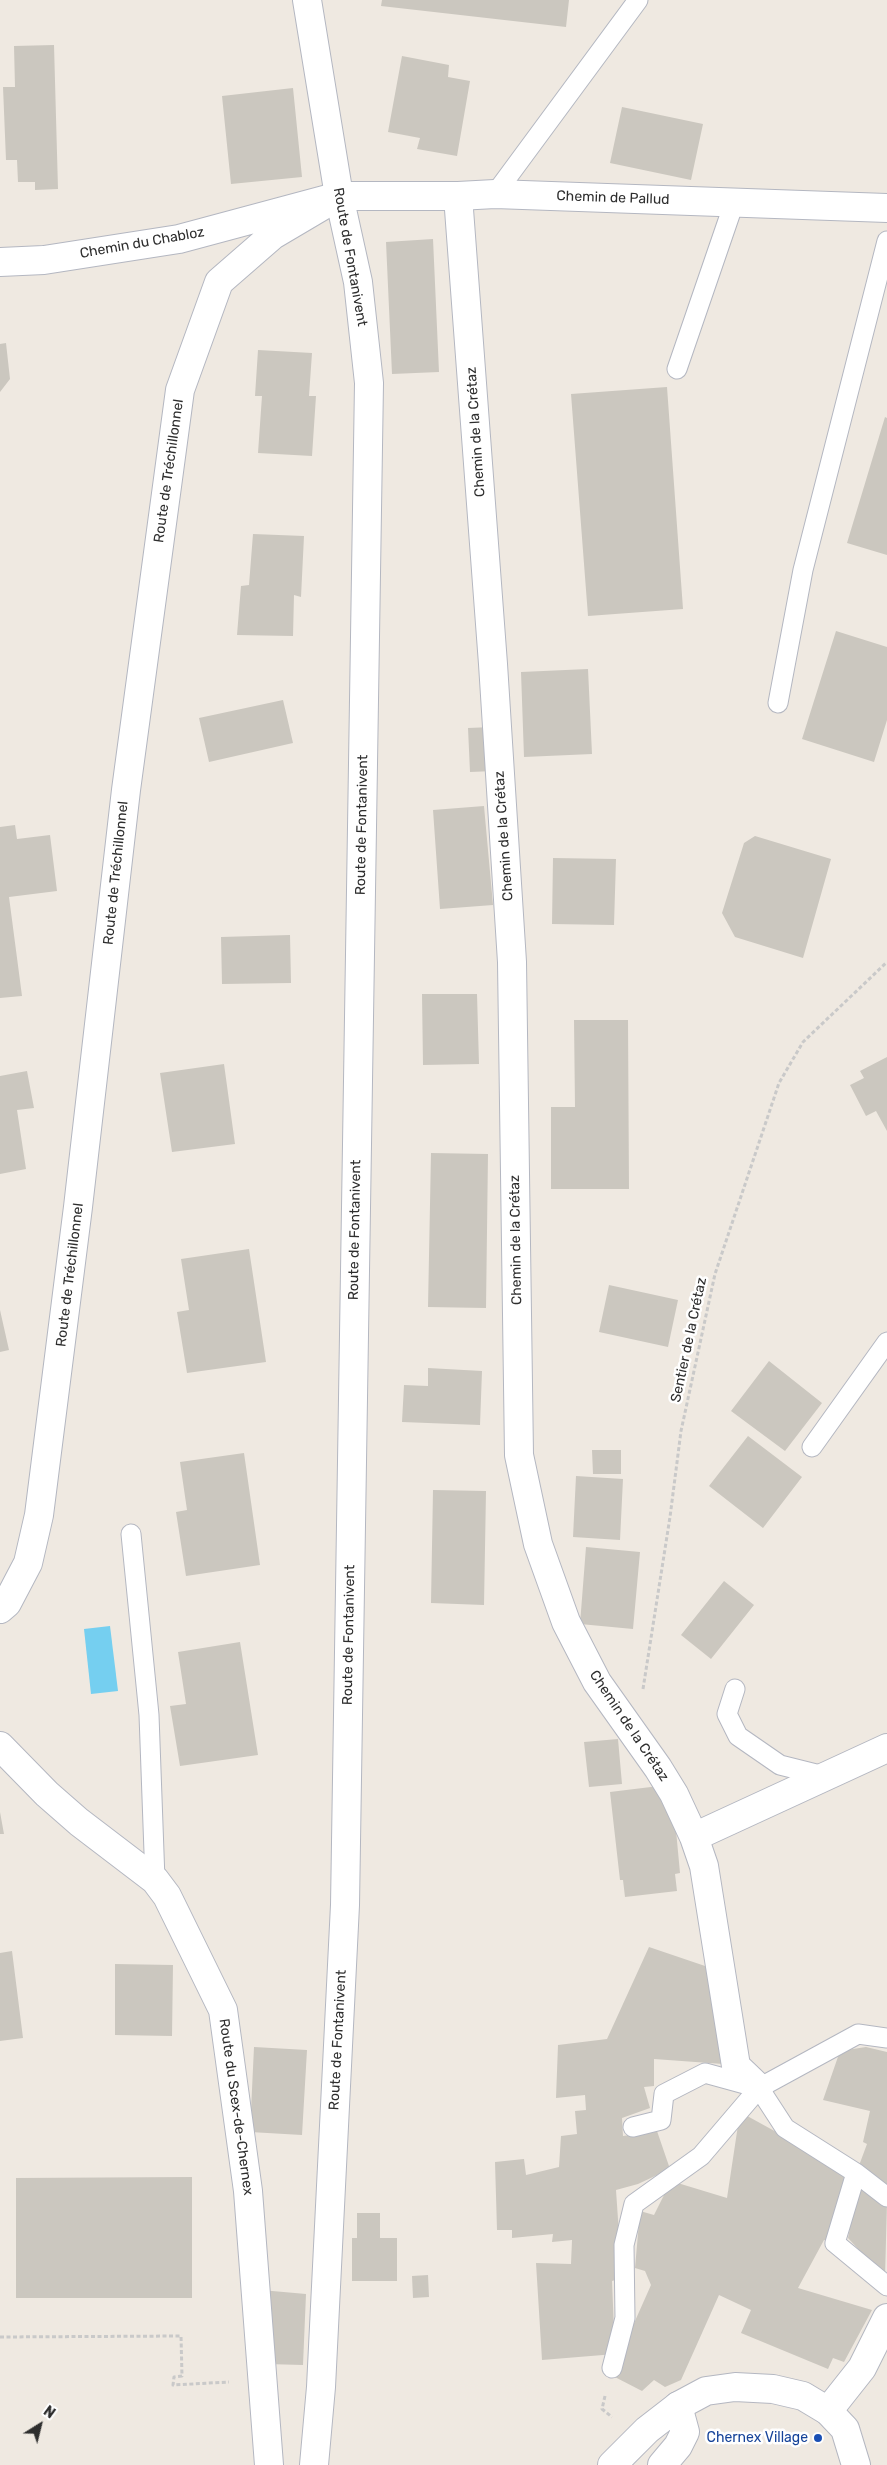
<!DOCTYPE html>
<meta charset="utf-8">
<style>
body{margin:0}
#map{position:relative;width:887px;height:2465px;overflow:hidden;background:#efe9e1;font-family:Rubik,sans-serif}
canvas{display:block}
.north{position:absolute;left:15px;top:2400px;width:50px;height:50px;-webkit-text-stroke:4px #fff;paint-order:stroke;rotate:36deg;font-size:14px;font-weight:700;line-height:20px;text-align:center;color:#2e2e2e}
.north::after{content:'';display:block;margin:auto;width:18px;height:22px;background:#2e2e2e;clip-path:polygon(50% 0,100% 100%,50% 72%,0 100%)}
</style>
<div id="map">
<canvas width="887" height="2465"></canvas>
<div class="north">N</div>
</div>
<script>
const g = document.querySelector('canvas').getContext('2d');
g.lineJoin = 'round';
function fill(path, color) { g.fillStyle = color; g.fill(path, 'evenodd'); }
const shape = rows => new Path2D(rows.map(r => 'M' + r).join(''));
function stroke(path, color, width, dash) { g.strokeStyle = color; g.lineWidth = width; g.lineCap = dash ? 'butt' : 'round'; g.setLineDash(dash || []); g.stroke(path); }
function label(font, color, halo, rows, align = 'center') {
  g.font = font + ' Rubik,sans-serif'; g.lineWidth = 5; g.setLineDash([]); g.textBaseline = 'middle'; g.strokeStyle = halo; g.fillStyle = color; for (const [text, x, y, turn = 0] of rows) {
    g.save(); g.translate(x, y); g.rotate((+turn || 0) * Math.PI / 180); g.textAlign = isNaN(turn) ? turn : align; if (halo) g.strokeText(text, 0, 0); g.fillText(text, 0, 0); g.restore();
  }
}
const water = shape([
 [110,1626,118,1691,91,1694,84,1629]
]);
const building = shape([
 [382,0,569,0,566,27,381,6],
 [54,45,58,189,35,190,35,182,18,182,17,160,6,160,3,87,15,87,14,46],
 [402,56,449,65,448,77,470,81,457,156,417,149,420,138,388,132],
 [293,88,302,177,231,184,222,96],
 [622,107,703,124,691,180,610,163],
 [433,239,439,372,392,374,386,242],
 [6,343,10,379,0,392,0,344],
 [258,350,312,353,309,396,316,396,312,456,258,453,262,396,255,396],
 [667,387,683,609,588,616,571,394],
 [885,417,887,418,887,555,847,543],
 [253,534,304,536,301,597,294,595,293,636,237,635,241,586,249,585],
 [836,631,887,647,887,720,874,762,802,739],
 [588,669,592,754,524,757,521,672],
 [283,700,293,743,209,762,199,718],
 [492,727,494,771,470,772,468,728],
 [484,806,493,905,440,909,433,810],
 [15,825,17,839,50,835,57,891,9,897,22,996,0,998,0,827],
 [755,836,831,859,803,958,735,937,722,913,744,843],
 [553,858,616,859,614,925,552,924],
 [290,935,291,983,222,984,221,937],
 [422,994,477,994,479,1064,423,1065],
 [574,1020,628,1020,629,1189,551,1189,551,1107,575,1107],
 [887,1057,887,1131,876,1111,866,1116,850,1085,864,1078,860,1071],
 [224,1064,235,1144,172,1152,160,1073],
 [27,1071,34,1108,17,1110,26,1169,0,1174,0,1076],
 [431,1153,488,1154,486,1308,428,1307],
 [249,1249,266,1362,187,1373,177,1312,189,1310,181,1259],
 [609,1285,678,1300,668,1347,599,1332],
 [0,1310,9,1350,0,1352],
 [769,1361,822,1403,785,1451,731,1411],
 [428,1368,482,1371,480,1425,402,1422,404,1385,428,1386],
 [748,1436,802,1477,763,1528,709,1486],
 [592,1450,621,1450,621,1474,593,1474],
 [244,1453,260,1565,186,1576,176,1512,187,1510,180,1462],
 [576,1476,623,1479,620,1540,573,1537],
 [433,1490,486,1491,484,1605,431,1603],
 [586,1547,640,1552,633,1629,580,1624],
 [724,1581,754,1605,711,1659,681,1635],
 [240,1642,258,1755,180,1766,170,1706,186,1704,178,1652],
 [618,1739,622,1784,589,1787,584,1742],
 [659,1786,674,1809,680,1873,675,1874,677,1891,625,1897,623,1880,620,1880,610,1792],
 [0,1812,4,1834,0,1834],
 [649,1947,708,1967,723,2064,654,2059,654,2086,644,2087,650,2108,622,2118,623,2136,657,2131,670,2169,638,2184,616,2190,622,2278,612,2281,615,2354,542,2360,536,2263,571,2264,572,2240,552,2242,553,2234,512,2238,512,2230,497,2230,495,2162,524,2159,526,2175,559,2167,561,2136,577,2134,575,2111,586,2110,585,2095,556,2098,558,2045,607,2039],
 [12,1951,23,2038,0,2041,0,1953],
 [115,1964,173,1965,172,2036,115,2035],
 [254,2047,307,2050,302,2135,250,2132],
 [866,2047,887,2052,887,2190,857,2171,867,2144,863,2142,870,2111,823,2100,840,2051],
 [740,2112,847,2171,829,2241,824,2240,798,2288,872,2310,844,2362,833,2358,828,2369,741,2333,751,2310,719,2295,681,2380,665,2387,654,2380,642,2391,611,2375,651,2285,645,2271,635,2268,640,2211,654,2215,671,2181,727,2198],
 [192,2177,192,2298,16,2298,16,2178],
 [862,2183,887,2202,885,2278,848,2238,850,2228,843,2223],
 [357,2213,380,2213,380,2238,397,2238,397,2281,352,2281,352,2238,357,2238],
 [428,2275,429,2297,413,2298,412,2276],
 [261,2290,306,2294,303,2365,266,2364]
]);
const path = shape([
 [643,1689,670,1517,681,1431,715,1274,779,1083,803,1042,887,962],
 [0,2337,181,2336,182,2376,174,2377,173,2385,229,2382],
 [605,2396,602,2409,612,2417]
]);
const service = shape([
 [495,194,638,0],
 [677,369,734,203],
 [778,703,803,570,887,241],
 [812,1447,887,1342],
 [131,1534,149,1715,155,1880],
 [735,1689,727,1714,738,1736,780,1765,824,1776],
 [759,2088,785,2128,856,2173,887,2197],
 [633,2127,661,2120,664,2094,705,2073,756,2087],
 [856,2173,835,2243,887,2286],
 [612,2368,625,2318,624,2245,634,2204,701,2156,759,2088,858,2034,887,2038]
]);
const minor = shape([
 [458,196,493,664,512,962,519,1455,538,1544,566,1622,597,1682,658,1768,674,1794,694,1837,704,1866,736,2066,759,2088],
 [0,262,44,260,179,239,339,196,458,196,495,194,887,208],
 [0,1609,7,1603,28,1563,39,1515,78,1207,126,790,180,390,219,282,273,235,339,196],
 [0,1746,47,1794,79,1822,155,1880,167,1896,223,2010,248,2191,269,2465],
 [694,1837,887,1748],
 [828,2411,862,2368,887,2318],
 [662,2465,678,2446,685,2432,678,2406]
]);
const tertiary = shape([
 [307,0,339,196,358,282,369,383,345,1905,321,2387,314,2465],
 [612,2465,647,2430,678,2406,706,2391,735,2387,773,2389,803,2396,828,2411,845,2429,856,2465]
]);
const markers = [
 [818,2438,5,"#1a4fb4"]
];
const streetNames = [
 ["Chemin de Pallud",613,198,2],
 ["Chemin du Chabloz",142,243,-10],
 ["Route de Fontanivent",350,257,80],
 ["Chemin de la Crétaz",476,432,-94],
 ["Route de Tréchillonnel",169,471,-82],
 ["Route de Fontanivent",362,825,-89],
 ["Chemin de la Crétaz",504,836,-94],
 ["Route de Tréchillonnel",116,873,-84],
 ["Route de Fontanivent",355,1230,-89],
 ["Chemin de la Crétaz",516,1240,-91],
 ["Route de Tréchillonnel",70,1275,-83],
 ["Sentier de la Crétaz",689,1340,-78],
 ["Route de Fontanivent",349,1635,-89],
 ["Chemin de la Crétaz",629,1726,56],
 ["Route de Fontanivent",338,2040,-87],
 ["Route du Scex-de-Chernex",236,2107,82]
];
const transitNames = [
 ["Chernex Village",808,2438]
];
fill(water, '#75cff0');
fill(building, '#cbc7bf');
stroke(service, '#b4b7c1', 21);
stroke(minor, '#b4b7c1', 30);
stroke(tertiary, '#b4b7c1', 30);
stroke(path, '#c9c9c9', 3, [4, 2.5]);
stroke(service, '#fff', 19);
stroke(minor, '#fff', 28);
stroke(tertiary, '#fff', 28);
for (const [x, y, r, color] of markers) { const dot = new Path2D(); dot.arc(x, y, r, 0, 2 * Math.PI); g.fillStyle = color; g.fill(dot); stroke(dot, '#fff', 2); }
label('14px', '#2e2e2e', '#fff', streetNames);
label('14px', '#164399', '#fff', transitNames, 'right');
</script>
